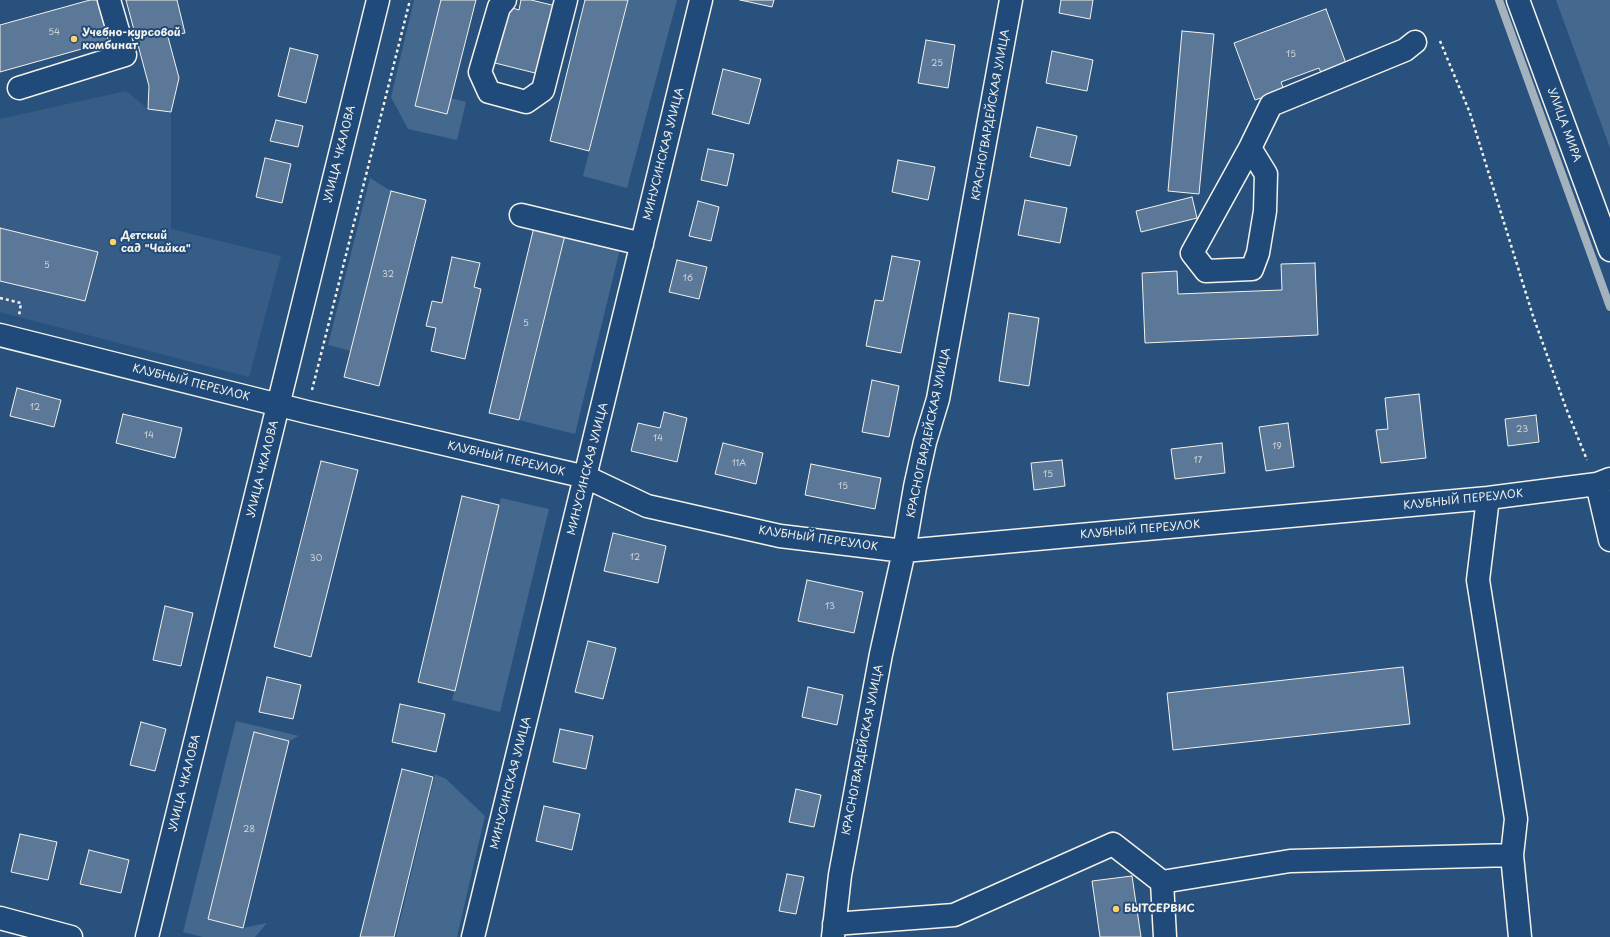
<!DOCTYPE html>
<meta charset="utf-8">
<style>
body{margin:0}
canvas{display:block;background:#28517e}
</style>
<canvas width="1610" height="937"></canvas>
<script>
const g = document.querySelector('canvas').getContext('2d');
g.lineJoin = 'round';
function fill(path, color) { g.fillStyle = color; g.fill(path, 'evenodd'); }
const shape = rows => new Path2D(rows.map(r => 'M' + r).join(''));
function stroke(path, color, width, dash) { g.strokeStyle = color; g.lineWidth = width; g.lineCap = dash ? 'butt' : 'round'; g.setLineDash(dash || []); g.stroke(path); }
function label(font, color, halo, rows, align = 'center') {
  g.font = font + ' "Playpen Sans",sans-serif'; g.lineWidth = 4; g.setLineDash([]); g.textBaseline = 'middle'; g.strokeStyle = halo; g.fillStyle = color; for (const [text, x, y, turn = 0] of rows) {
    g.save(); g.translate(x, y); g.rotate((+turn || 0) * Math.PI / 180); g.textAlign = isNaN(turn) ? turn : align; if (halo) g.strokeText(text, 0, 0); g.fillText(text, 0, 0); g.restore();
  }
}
const built = shape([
 [126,91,148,109,171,112,171,229,281,256,249,377,0,312,0,119]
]);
const green = shape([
 [414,0,441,0,415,105,447,113,451,98,466,102,457,140,408,129,391,97],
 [628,0,677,0,627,188,583,176],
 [1556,0,1610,0,1610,148],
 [370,178,391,191,351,351,328,345],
 [565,235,620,249,575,434,519,420],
 [501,498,549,509,500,712,452,700],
 [236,721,299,736,289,741,254,733,208,919,243,928,267,923,255,937,203,937,183,932],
 [435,774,446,779,485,816,457,937,396,937]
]);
const stream = shape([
 [1499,0,1610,307]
]);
const building = shape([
 [90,0,99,0,110,41,0,72,0,25,90,0],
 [126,0,177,0,185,33,168,37,179,78,171,112,148,109,149,86,126,0],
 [441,0,476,0,447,114,415,106,441,0],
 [521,0,531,0,556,6,539,74,495,63,509,7,519,10,521,0],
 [585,0,628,0,589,151,550,141,585,0],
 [740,0,774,0,772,7,740,0],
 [1061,0,1093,0,1090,19,1059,13,1061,0],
 [1326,9,1347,66,1322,75,1319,68,1281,82,1284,90,1255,100,1234,43,1326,9],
 [1182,31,1214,34,1199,194,1168,191,1182,31],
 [926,40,955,45,948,88,918,83,926,40],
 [290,48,318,55,306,103,278,96,290,48],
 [1052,51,1093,60,1087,91,1046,83,1052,51],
 [723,69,761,79,749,124,712,114,723,69],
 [276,120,303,126,298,147,270,141,276,120],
 [1037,127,1077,136,1070,166,1030,157,1037,127],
 [708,149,734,154,727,186,701,180,708,149],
 [265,158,291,164,282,203,256,197,265,158],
 [898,160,935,167,928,200,892,192,898,160],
 [391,191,426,200,379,386,344,377,391,191],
 [1192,197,1197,218,1141,232,1136,211,1192,197],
 [1025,200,1067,208,1060,243,1018,235,1025,200],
 [698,201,719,207,711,241,689,236,698,201],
 [534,227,565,235,519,420,489,413,534,227],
 [0,228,98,252,85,301,0,281,0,228],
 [892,256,920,261,901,353,866,346,875,300,883,301,892,256],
 [452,257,480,263,474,287,481,289,465,359,431,351,436,328,426,326,432,301,442,303,452,257],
 [677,260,707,267,699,299,669,292,677,260],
 [1315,263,1318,335,1145,343,1142,273,1177,271,1178,294,1282,290,1281,264,1315,263],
 [1009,313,1039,318,1029,386,999,381,1009,313],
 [872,380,899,386,889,437,862,432,872,380],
 [17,388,61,400,54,427,10,416,17,388],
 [1419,394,1426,458,1381,463,1376,430,1388,429,1385,398,1419,394],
 [664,412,687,418,677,462,631,451,638,423,660,428,664,412],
 [123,414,182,428,175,458,116,443,123,414],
 [1536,415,1539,442,1508,446,1505,419,1536,415],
 [1288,423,1294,467,1266,471,1259,427,1288,423],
 [723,443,763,453,756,484,715,474,723,443],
 [1222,443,1225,473,1175,479,1171,449,1222,443],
 [1062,460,1065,486,1034,490,1031,463,1062,460],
 [321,461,358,470,311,657,274,647,321,461],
 [811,464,881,478,875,509,805,495,811,464],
 [462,496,499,505,455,691,418,682,462,496],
 [613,533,666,546,658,583,604,571,613,533],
 [807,580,863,592,854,633,798,621,807,580],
 [165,606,193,613,181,666,153,660,165,606],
 [588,641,616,648,603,699,575,692,588,641],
 [1403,667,1410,724,1173,750,1167,693,1403,667],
 [267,677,301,685,293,719,259,712,267,677],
 [808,687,843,695,837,725,802,717,808,687],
 [400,704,445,714,436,752,392,742,400,704],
 [141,722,166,729,155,771,130,765,141,722],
 [560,729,593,736,586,769,553,762,560,729],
 [254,732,289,741,243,928,208,919,254,732],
 [402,769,433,777,394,937,360,937,402,769],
 [796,789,821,795,814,827,789,822,796,789],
 [544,806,580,814,572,850,536,841,544,806],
 [20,834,57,842,48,880,11,872,20,834],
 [89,850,129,860,121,893,80,884,89,850],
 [787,874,804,877,796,914,779,911,787,874],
 [1132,876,1141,937,1100,937,1092,881,1132,876]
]);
const path = shape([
 [1440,41,1470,113,1533,316,1566,408,1587,460],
 [0,298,21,303,19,316],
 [312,390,410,0]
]);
const minor = shape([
 [505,0,499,7,480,72,489,92,526,102,543,90,566,0],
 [19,88,125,55,109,0],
 [1250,148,1192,253,1206,271,1252,269,1258,253,1265,211,1266,174,1250,148,1271,105,1405,50,1415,42],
 [521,215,642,244],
 [0,335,307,412,586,477,647,506,780,536,904,551,1488,498,1597,484,1610,479],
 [1597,484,1610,540],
 [1488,498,1478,580,1516,819,1512,855,1520,937],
 [1162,882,1290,861,1512,855],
 [0,918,71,937],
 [834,924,954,915,1113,844,1162,882,1165,937],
 [147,937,378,0],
 [473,937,701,0],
 [833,937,840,875,881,654,904,551,915,487,925,442,938,399,1011,0]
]);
const major = shape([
 [1518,0,1610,250]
]);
const markers = [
 [74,39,4,"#ffd166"],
 [113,242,4,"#ffd166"],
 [1116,909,4,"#ffd166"]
];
const numberNames = [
 ["54",54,33],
 ["15",1291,55],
 ["25",937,64],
 ["5",47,266],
 ["32",388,275],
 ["16",688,279],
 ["5",526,324],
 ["12",35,408],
 ["23",1522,430],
 ["14",149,436],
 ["14",658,439],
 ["19",1277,447],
 ["17",1198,461],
 ["11А",739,464],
 ["15",1048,475],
 ["15",843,487],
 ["12",635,558],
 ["30",316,559],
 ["13",830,607],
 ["28",249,830]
];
const poiNames = [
 ["Учебно-курсовой",82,33],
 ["комбинат",82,46],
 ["Детский",121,236],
 ["сад \"Чайка\"",121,249],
 ["БЫТСЕРВИС",1124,909]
];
const streetNames = [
 ["КРАСНОГВАРДЕЙСКАЯ УЛИЦА",991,115,-80],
 ["УЛИЦА МИРА",1564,125,70],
 ["УЛИЦА ЧКАЛОВА",340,154,-76],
 ["МИНУСИНСКАЯ УЛИЦА",664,154,-76],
 ["КЛУБНЫЙ ПЕРЕУЛОК",191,383,14],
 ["КРАСНОГВАРДЕЙСКАЯ УЛИЦА",929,433,-78],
 ["КЛУБНЫЙ ПЕРЕУЛОК",506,459,13],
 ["УЛИЦА ЧКАЛОВА",263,469,-76],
 ["МИНУСИНСКАЯ УЛИЦА",588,469,-76],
 ["КЛУБНЫЙ ПЕРЕУЛОК",1463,500,-6],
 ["КЛУБНЫЙ ПЕРЕУЛОК",1140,530,-5],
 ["КЛУБНЫЙ ПЕРЕУЛОК",818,539,8],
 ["КРАСНОГВАРДЕЙСКАЯ УЛИЦА",863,750,-79],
 ["УЛИЦА ЧКАЛОВА",185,783,-76],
 ["МИНУСИНСКАЯ УЛИЦА",511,783,-76]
];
fill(built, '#375d86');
fill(green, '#45688e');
stroke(stream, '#a4b2be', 8);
fill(building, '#5b7899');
stroke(building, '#f4f1e8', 1);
stroke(minor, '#f4f1e8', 25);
stroke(major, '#f4f1e8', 25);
stroke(path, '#f4f1e8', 2.5, [3, 3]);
stroke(minor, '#1f4a7a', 22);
stroke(major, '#1f4a7a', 22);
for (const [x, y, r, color] of markers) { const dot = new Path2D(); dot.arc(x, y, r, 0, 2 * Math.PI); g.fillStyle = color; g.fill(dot); stroke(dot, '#1f4a7a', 1.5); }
label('9px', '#ced3d4', null, numberNames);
label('bold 11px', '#f4f1e8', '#1f4a7a', poiNames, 'left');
label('11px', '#f4f1e8', '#1f4a7a', streetNames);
</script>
